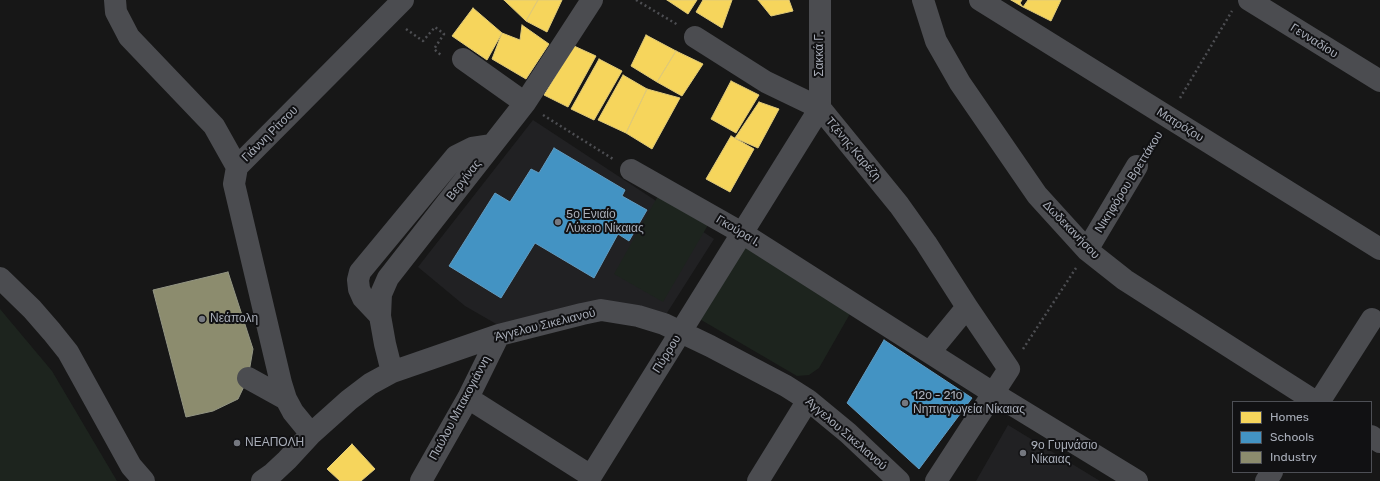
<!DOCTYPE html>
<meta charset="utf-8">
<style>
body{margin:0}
#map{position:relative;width:1380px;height:481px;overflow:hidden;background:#171717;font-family:Rubik,sans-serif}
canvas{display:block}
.legend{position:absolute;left:1232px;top:401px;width:140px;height:72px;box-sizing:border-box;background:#111113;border:1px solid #4d4f55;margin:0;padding:5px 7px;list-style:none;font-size:12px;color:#a8adb8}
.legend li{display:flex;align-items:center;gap:8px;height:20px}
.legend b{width:20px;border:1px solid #4d4f55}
</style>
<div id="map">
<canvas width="1380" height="481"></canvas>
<ul class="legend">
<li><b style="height:11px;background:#f6d55c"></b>Homes</li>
<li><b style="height:11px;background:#4393c3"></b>Schools</li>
<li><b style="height:11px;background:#8c8c6e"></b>Industry</li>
</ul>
</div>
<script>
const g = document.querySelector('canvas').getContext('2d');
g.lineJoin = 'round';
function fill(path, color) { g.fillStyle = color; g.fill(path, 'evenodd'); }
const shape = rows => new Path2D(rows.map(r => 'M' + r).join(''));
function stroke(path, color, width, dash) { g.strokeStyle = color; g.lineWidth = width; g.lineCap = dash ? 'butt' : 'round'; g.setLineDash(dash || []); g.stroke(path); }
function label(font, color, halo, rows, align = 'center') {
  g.font = font + ' Rubik,sans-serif'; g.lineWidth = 4; g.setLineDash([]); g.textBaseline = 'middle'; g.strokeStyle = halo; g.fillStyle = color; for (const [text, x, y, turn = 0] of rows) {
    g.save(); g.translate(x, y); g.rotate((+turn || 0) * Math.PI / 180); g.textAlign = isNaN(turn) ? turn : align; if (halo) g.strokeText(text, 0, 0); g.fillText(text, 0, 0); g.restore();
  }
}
const built = shape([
 [533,120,714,239,665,316,505,329,465,306,418,267],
 [1008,425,1100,481,976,481]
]);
const green = shape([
 [658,196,708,225,663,302,614,274],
 [741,244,851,312,819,368,809,375,797,376,691,314],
 [0,309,52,371,117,481,0,481]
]);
const homes = shape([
 [504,0,538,0,526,21,504,0],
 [538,0,562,0,547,32,526,21,538,0],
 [667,0,697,0,688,14,667,0],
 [703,0,732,0,722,28,696,12,703,0],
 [758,0,789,0,793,11,771,16,758,0],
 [1011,0,1022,0,1020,3,1023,7,1011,0],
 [1028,0,1061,0,1051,21,1023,7,1028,0],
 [473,8,502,33,487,60,452,36,473,8],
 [522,25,549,44,526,79,492,59,502,33,520,40,522,25],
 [646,35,676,51,657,82,631,66,646,35],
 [574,46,596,56,568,107,544,95,574,46],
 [676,51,703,64,682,96,657,82,676,51],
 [599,59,622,71,594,120,571,109,599,59],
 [623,75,647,89,626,133,598,120,623,75],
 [731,81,759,95,736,133,711,119,731,81],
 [647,89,680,98,652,149,626,133,647,89],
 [759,102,779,109,758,148,735,138,759,102],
 [731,136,754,149,730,192,706,179,731,136],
 [352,444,375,469,361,481,340,481,327,469,352,444]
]);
const schools = shape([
 [554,148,625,190,622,196,647,210,629,241,618,234,594,278,535,243,501,298,449,266,495,193,510,202,531,169,539,173,554,148],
 [884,340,972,398,919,469,847,403,884,340]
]);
const industry = shape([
 [228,272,253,349,248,378,238,399,213,411,186,417,153,290,228,272]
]);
const path = shape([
 [636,0,678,25],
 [406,29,423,41,435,27,444,34,434,49,442,56],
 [1180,98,1232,11],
 [543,115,613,159],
 [1148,149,1157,135],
 [1023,349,1076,268]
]);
const minor = shape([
 [115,0,116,12,129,37,214,126,237,167],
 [923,0,936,41,960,83,1037,195,1087,250,1125,280,1316,402],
 [980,0,1380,249],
 [1249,0,1380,81],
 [695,37,766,82,820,108,899,205,926,243,967,307,930,352],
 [463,59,525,103],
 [631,170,742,233,993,393,1137,481],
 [1087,250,1137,166],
 [0,278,32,309,52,332,68,352,131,466,144,481],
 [380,316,363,298,359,289,358,280,360,272,456,156,472,148,492,145],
 [392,372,385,344,380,316,381,294,388,278,525,103,592,0],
 [248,378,286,399],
 [468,398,591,476,820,108,820,0],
 [1319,402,1372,319],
 [311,434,293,412,286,399,281,383,234,184,237,167,403,0],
 [1371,436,1380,442],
 [262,481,272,474,287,460,311,434,349,400,370,384,392,372,499,335,582,314,601,310,638,316,664,324,710,346,786,386,808,400,848,433,899,481],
 [421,481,468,398,499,335],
 [758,481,808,400],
 [936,481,1009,369,967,307],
 [1266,481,1272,472]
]);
const markers = [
 [558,222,4,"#757880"],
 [202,319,4,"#757880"],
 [905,403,4,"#757880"],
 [237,443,4,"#757880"],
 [1023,453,4,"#757880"]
];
const streetNames = [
 ["Γενναδίου",1314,41,32],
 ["Σακκά Γ.",820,54,-90],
 ["Ματρόζου",1180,125,32],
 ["Γιάννη Ρίτσου",270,134,-45],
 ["Τζένης Καρέζη",853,149,50],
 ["Βεργίνας",464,180,-52],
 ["Νικηφόρου Βρεττάκου",1129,182,-58],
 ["Δωδεκανήσου",1071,230,46],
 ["Γκούρα Ι.",738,231,31],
 ["Άγγελου Σικελιανού",545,325,-14],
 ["Πύρρου",667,354,-58],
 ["Παύλου Μπακογιάννη",460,408,-62],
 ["Άγγελου Σικελιανού",846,434,41]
];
const poiNames = [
 ["5ο Ενιαίο",566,215],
 ["Λύκειο Νίκαιας",566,229],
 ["Νεάπολη",210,319],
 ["12ο - 21ο",913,396],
 ["Νηπιαγωγεία Νίκαιας",913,410],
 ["ΝΕΑΠΟΛΗ",245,443],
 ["9ο Γυμνάσιο",1031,446],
 ["Νίκαιας",1031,460]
];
fill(built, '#212123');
fill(green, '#1d241e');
fill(homes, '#f6d55c');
stroke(homes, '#dfc978', 1);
fill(schools, '#4393c3');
stroke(schools, '#619bc0', 1);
fill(industry, '#8c8c6e');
stroke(industry, '#949684', 1);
stroke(path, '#4d4e52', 2.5, [2, 3]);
stroke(minor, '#4b4c50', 22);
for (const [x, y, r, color] of markers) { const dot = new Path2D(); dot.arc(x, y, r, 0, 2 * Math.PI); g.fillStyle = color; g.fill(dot); stroke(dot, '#111113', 1.5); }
label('12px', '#a8adb8', '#111113', streetNames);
label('12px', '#a8adb8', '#111113', poiNames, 'left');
</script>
